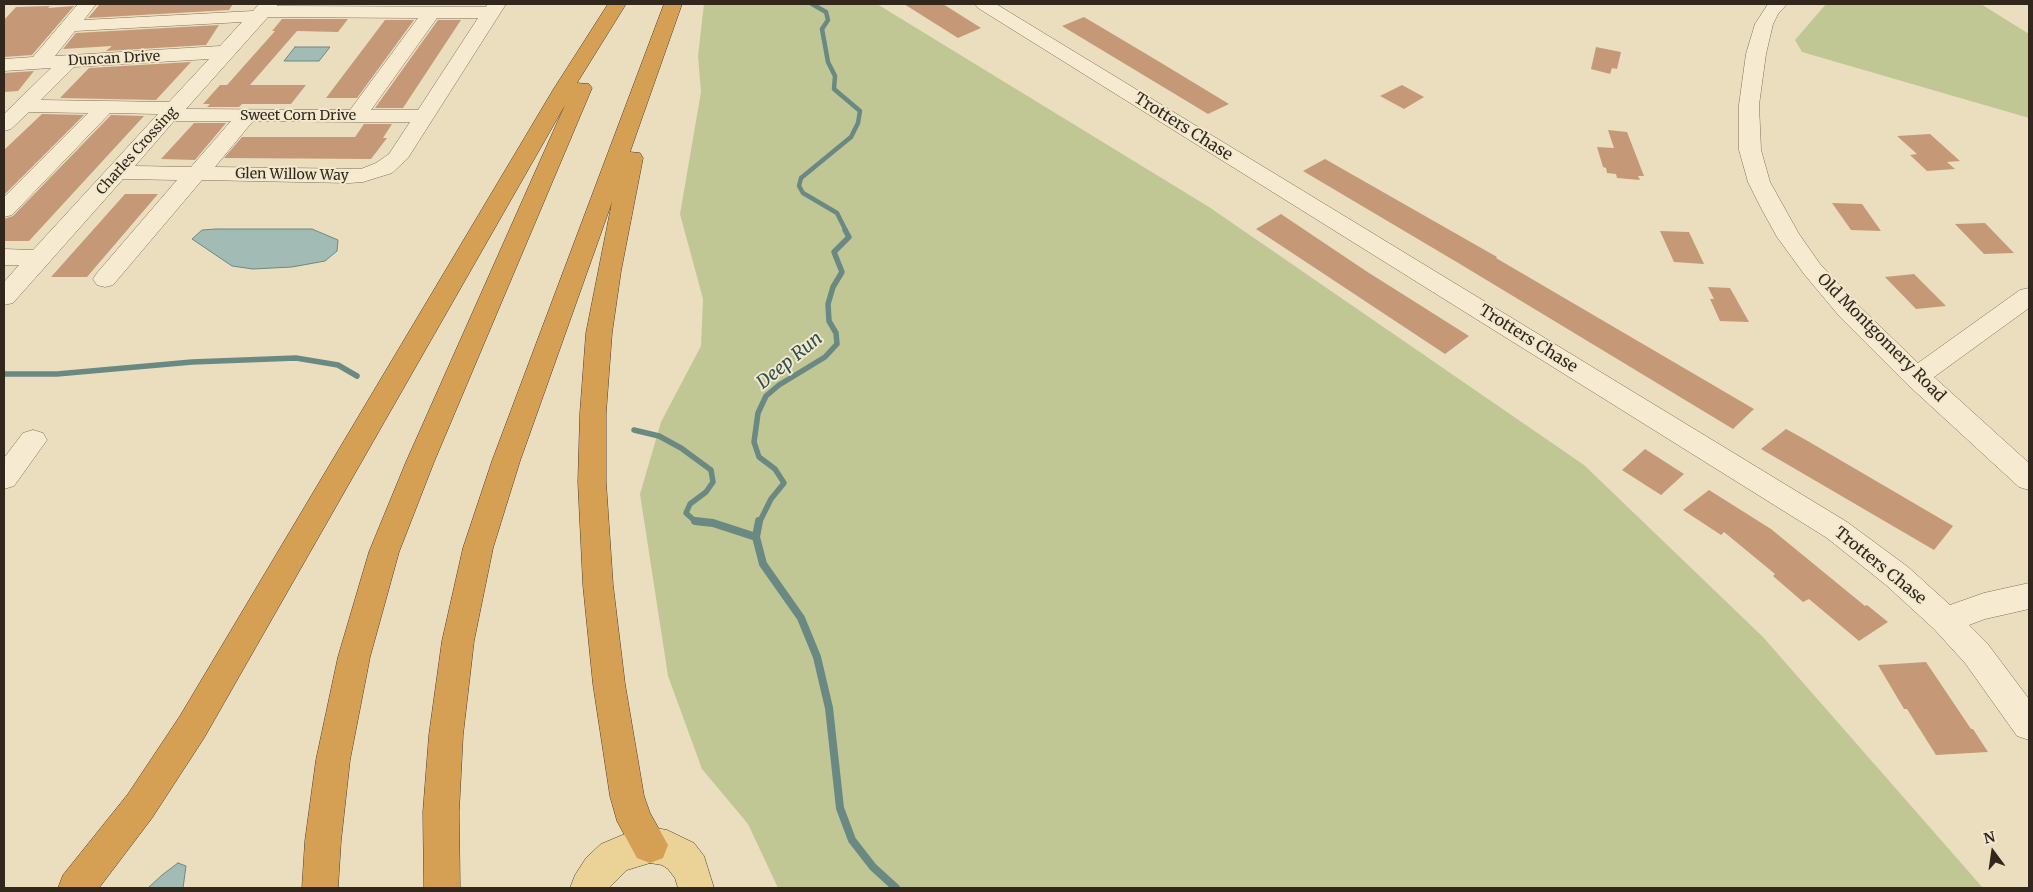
<!DOCTYPE html>
<style>
body{margin:0}
#map{position:relative;width:2033px;height:892px;overflow:hidden;background:#eadebf;font-family:Merriweather,serif}
canvas{display:block}
.frame{position:absolute;inset:0;border:5px solid #32271c;pointer-events:none}
.north{position:absolute;left:1968px;top:827px;width:50px;height:50px;-webkit-text-stroke:4px #f2e8ce;paint-order:stroke;rotate:346deg;font-size:14px;font-weight:700;line-height:20px;text-align:center;color:#32271c}
.north::after{content:'';display:block;margin:auto;width:18px;height:22px;background:#32271c;clip-path:polygon(50% 0,100% 100%,50% 72%,0 100%)}
</style>
<div id="map">
<canvas width="2033" height="892"></canvas>
<div class="frame"></div>
<div class="north">N</div>
</div>
<script>
const g = document.querySelector('canvas').getContext('2d');
g.lineJoin = 'round';
function fill(path, color) { g.fillStyle = color; g.fill(path, 'evenodd'); }
const shape = rows => new Path2D(rows.map(r => 'M' + r).join(''));
function stroke(path, color, width, dash) { g.strokeStyle = color; g.lineWidth = width; g.lineCap = dash ? 'butt' : 'round'; g.setLineDash(dash || []); g.stroke(path); }
function label(font, color, halo, rows, align = 'center') {
  g.font = font + ' Merriweather,serif'; g.lineWidth = 4; g.setLineDash([]); g.textBaseline = 'middle'; g.strokeStyle = halo; g.fillStyle = color; for (const [text, x, y, turn = 0] of rows) {
    g.save(); g.translate(x, y); g.rotate((+turn || 0) * Math.PI / 180); g.textAlign = isNaN(turn) ? turn : align; if (halo) g.strokeText(text, 0, 0); g.fillText(text, 0, 0); g.restore();
  }
}
const green = shape([
 [704,4,877,4,1209,207,1584,465,1763,637,1983,888,778,888,748,824,702,769,668,676,640,494,661,422,701,346,703,299,680,214,701,92,698,56],
 [1826,4,1981,4,2029,34,2029,118,1802,52,1795,40]
]);
const water = shape([
 [295,47,330,47,319,61,284,61,295,47],
 [216,229,312,229,338,240,337,251,325,261,292,267,253,269,232,266,192,239,202,230,216,229],
 [178,863,186,866,183,888,148,888,162,875,178,863]
]);
const streamFar2 = shape([
 [812,4,826,12,828,20,822,29,828,62,835,76,834,89,860,111,858,123,851,137,801,178,799,186,803,193,837,213,846,231]
]);
const streamFar1 = shape([
 [4,374,57,374,192,362,296,358,338,365,357,376],
 [634,430,659,436,681,448,711,470,713,482,706,492,690,504,686,513,696,522,708,523],
 [759,523,771,499,784,483,775,469,759,457,754,442,758,413,766,396,779,385,825,357,837,344,836,333,829,321,828,304,833,287,842,272,834,252,849,237,845,230]
]);
const stream = shape([
 [695,521,713,523,756,537],
 [759,521,756,537,763,564,801,618,817,657,829,708,840,808,852,840,873,867,896,888]
]);
const building = shape([
 [100,4,233,4,229,10,88,18],
 [904,4,943,4,981,28,958,38],
 [50,6,48,8,74,6,32,55,4,57,4,20,16,7],
 [1084,17,1158,61,1229,104,1208,114,1062,26],
 [282,19,348,19,338,32,297,31,250,85,306,85,291,104,242,104,239,107,207,107,210,104,203,104,220,85,227,85,275,31,272,31],
 [385,20,414,20,357,98,326,98],
 [438,20,461,20,403,108,375,108],
 [219,25,206,45,106,51,112,46,63,49,76,33],
 [1596,47,1621,52,1617,69,1612,68,1610,74,1591,69],
 [191,62,156,100,60,98,89,68],
 [34,71,18,91,4,92,4,73],
 [1402,85,1424,97,1404,109,1380,96],
 [42,114,84,115,4,195,4,150],
 [111,115,144,116,29,241,4,241,4,219,13,216],
 [194,123,226,123,195,160,161,159],
 [364,124,392,124,383,138,387,138,371,159,224,158,242,137,355,137],
 [1608,130,1627,132,1644,176,1638,176,1640,180,1617,178,1616,174,1607,173,1606,168,1603,167,1597,147,1614,148],
 [1930,134,1960,161,1947,162,1955,169,1927,171,1910,155,1917,154,1897,136],
 [1325,159,1497,257,1496,258,1754,409,1733,429,1460,264,1303,171],
 [125,194,158,194,87,277,51,277],
 [1832,203,1862,204,1881,231,1851,230],
 [1281,214,1366,271,1469,336,1445,354,1256,229],
 [1985,223,2014,253,1984,254,1955,224],
 [1660,231,1689,232,1704,264,1674,262],
 [1914,274,1946,306,1916,309,1885,277],
 [1708,287,1730,288,1749,322,1720,321,1710,299,1714,299],
 [1786,429,1806,440,1953,526,1934,550,1761,449],
 [1645,449,1684,474,1661,495,1622,470],
 [1709,490,1771,529,1865,606,1867,605,1888,622,1859,641,1809,599,1803,602,1773,576,1775,574,1724,532,1721,535,1683,510],
 [1926,662,1971,729,1973,729,1988,752,1936,755,1907,709,1904,709,1878,665]
]);
const minor = shape([
 [78,4,96,4,84,20,253,11,259,4,278,4,277,6,486,7,488,4,506,4,408,158,392,173,363,182,349,183,202,180,113,285,105,287,97,285,93,279,97,273,177,180,123,179,13,303,4,305,4,282,19,265,4,265,4,249,33,250,158,114,110,113,12,215,4,217,4,197,88,113,29,112,11,129,4,131,4,114,51,68,4,71,4,59,33,57,78,4],
 [268,17,418,18,350,110,186,109,268,17],
 [437,18,478,18,418,110,371,110,437,18],
 [242,22,220,46,55,56,75,31,242,22],
 [209,59,169,102,41,100,74,67,209,59],
 [174,121,231,121,191,167,135,166,174,121],
 [253,121,356,122,410,122,389,154,376,163,361,169,215,167,253,121],
 [975,4,996,4,1847,522,1908,567,1950,605,1984,593,2029,583,2029,609,1985,619,1969,625,1987,643,2029,699,2029,740,2017,736,1965,663,1934,629,1886,585,1827,538,978,8,975,4],
 [1768,4,1787,4,1778,14,1773,24,1766,54,1759,105,1761,150,1770,182,1799,234,1820,264,1858,305,1918,363,2020,290,2029,288,2029,308,1934,377,2029,463,2029,490,2019,487,1907,384,1840,317,1804,274,1777,237,1761,208,1748,182,1739,150,1739,105,1746,54,1755,24,1768,4],
 [33,430,43,433,47,440,14,486,4,489,4,458,23,433,33,430]
]);
const major = shape([
 [650,827,667,830,694,843,704,856,714,888,678,888,675,878,668,869,662,865,650,863,627,870,609,888,570,888,575,875,586,858,601,844,632,831,650,827]
]);
const highway = shape([
 [608,4,626,4,577,83,589,84,592,88,434,462,399,552,370,657,350,760,341,841,338,888,302,888,305,841,316,760,338,657,369,552,406,462,565,105,204,738,152,818,99,888,58,888,63,875,128,794,180,716,553,90,608,4],
 [664,4,682,4,630,152,640,153,643,158,621,271,612,333,606,413,606,482,613,585,625,684,644,796,650,813,668,845,663,858,650,863,637,858,617,821,610,796,593,684,583,585,578,482,580,413,586,333,612,202,520,461,493,548,474,641,463,735,459,812,460,888,424,888,423,812,429,735,442,641,463,548,492,461,664,4]
]);
const farStreetnames = [
 ["Duncan Drive",114,59,-3],
 ["Sweet Corn Drive",298,116],
 ["Charles Crossing",137,151,-48],
 ["Glen Willow Way",292,175,1]
];
const streetNames = [
 ["Trotters Chase",1183,127,32],
 ["Old Montgomery Road",1881,338,45],
 ["Trotters Chase",1528,339,32],
 ["Trotters Chase",1880,566,39]
];
const waterNames = [
 ["Deep Run",790,361,-39]
];
fill(green, '#c0c794');
fill(water, '#a2bcb5');
stroke(water, '#6a8982', 1);
stroke(streamFar2, '#6a8982', 4.5);
stroke(streamFar1, '#6a8982', 5.5);
stroke(stream, '#6a8982', 8);
fill(building, '#c59977');
stroke(minor, '#816f59', 1);
stroke(major, '#4f3d2d', 1);
stroke(highway, '#4f3d2d', 1);
fill(minor, '#f6ebd1');
fill(major, '#ebd398');
fill(highway, '#d59f54');
label('14px', '#32271c', '#f2e8ce', farStreetnames);
label('16px', '#32271c', '#f2e8ce', streetNames);
label('italic 18px', '#2c504f', '#f2e8ce', waterNames);
</script>
